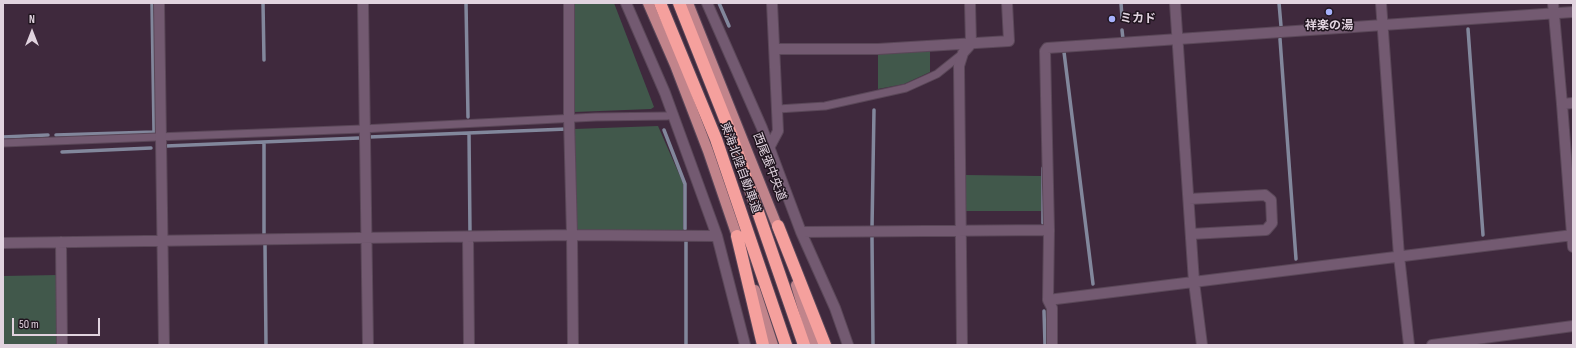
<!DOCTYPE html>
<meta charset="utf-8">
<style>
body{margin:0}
#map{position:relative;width:1576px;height:348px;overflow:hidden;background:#3f293d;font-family:"Sofia Sans Condensed",sans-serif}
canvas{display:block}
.frame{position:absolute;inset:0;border:4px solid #e1d3df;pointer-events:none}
.north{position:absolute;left:12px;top:12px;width:40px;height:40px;-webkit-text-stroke:3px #20151f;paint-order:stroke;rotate:0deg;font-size:11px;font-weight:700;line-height:16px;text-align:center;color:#e1d3df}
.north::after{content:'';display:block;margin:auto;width:14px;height:18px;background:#e1d3df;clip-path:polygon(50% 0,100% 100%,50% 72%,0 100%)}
.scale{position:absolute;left:12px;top:318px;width:88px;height:18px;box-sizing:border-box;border:2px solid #e1d3df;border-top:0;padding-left:5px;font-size:12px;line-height:14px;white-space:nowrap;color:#e1d3df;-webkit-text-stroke:3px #20151f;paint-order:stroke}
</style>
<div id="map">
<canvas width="1576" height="348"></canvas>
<div class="frame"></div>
<div class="north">N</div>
<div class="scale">50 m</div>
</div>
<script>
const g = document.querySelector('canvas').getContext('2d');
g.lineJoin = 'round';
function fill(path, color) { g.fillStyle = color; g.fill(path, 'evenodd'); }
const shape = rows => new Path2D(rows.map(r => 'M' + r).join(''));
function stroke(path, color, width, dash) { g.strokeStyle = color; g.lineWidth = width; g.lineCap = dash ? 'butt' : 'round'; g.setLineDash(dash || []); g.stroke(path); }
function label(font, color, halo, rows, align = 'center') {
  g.font = font + ' "Sofia Sans Condensed","Noto Sans JP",sans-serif'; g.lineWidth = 3; g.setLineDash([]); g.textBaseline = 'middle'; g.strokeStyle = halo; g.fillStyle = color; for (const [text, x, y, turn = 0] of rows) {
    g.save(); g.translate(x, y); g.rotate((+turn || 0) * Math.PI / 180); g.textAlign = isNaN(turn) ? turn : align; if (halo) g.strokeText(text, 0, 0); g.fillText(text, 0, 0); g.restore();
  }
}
const green = shape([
 [573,3,614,3,654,107,651,109,574,112],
 [930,50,930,72,904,84,878,89,878,53],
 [658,126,683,183,683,231,576,231,574,129],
 [965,175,1041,176,1041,211,965,211],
 [58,275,59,345,3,345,3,276]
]);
const stream = shape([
 [263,3,264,60],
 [466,3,468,117],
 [719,3,729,26],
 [1121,3,1122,18],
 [1279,3,1281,26],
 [1468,29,1483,235],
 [1122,30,1123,39],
 [1280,39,1296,259],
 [1064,52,1093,284],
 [664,130,685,184,685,229],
 [469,133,470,233],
 [56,135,154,132,152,3],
 [3,137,48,135],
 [369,137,567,129],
 [264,142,264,234],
 [166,146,359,138],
 [62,152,151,148],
 [1043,168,1043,223],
 [872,228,874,110],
 [872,237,873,345],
 [686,238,686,345],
 [265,245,266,345],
 [1044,311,1045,345]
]);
const pedestrian = shape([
 [778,109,825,106,906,88,937,74,962,54],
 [3,143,362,129,596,117,667,116]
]);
const minor = shape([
 [159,3,164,345],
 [363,3,368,345],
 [569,3,569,118,572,235,573,345],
 [626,3,665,93,717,236,745,345],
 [707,3,762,128,801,232,835,308,848,345],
 [1175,3,1194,282,1202,345],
 [1381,3,1399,256,1409,345],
 [1553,3,1562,104,1573,103],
 [776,49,878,49,1009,41,1007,3],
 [1562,104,1573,247],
 [769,148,778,131,772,3],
 [1189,199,1265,195,1271,200,1272,223,1266,230,1191,234],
 [1049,230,1045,51,1047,48,1573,12],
 [801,232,1049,230,1048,300,1052,308,1052,345],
 [468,237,469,345],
 [61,242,62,345],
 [3,243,572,235,717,236],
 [1048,300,1573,235],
 [962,345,959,66,963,53,971,44,970,3],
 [1432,345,1573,326]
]);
const primary = shape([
 [648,3,675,65,708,151,739,242],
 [688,3,780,233],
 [796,285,814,345],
 [755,290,773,345]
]);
const motorway = shape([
 [660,3,716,139,786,345],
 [679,3,731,134,804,345],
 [778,226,825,345],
 [737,236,763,345]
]);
const markers = [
 [1329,12,4,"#a7b1fc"],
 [1112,19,4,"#a7b1fc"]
];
const poiNames = [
 ["ミカド",1120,19],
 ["祥楽の湯",1329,26,"center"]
];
const streetNames = [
 ["西尾張中央道",769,167,69],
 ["東海北陸自動車道",740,168,70]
];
fill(green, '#41584b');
stroke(stream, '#82879c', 3.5);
stroke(pedestrian, '#5a4758', 9);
stroke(minor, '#5a4758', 12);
stroke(primary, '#5a4758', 12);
stroke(motorway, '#5a4758', 14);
stroke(pedestrian, '#735a71', 7);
stroke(minor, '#735a71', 10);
stroke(primary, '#c1848b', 10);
stroke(motorway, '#f5a09d', 12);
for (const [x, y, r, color] of markers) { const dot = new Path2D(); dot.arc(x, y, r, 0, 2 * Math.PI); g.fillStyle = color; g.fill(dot); stroke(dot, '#20151f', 1.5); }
label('bold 12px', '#e1d3df', '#20151f', poiNames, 'left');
label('12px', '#e1d3df', '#20151f', streetNames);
</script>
